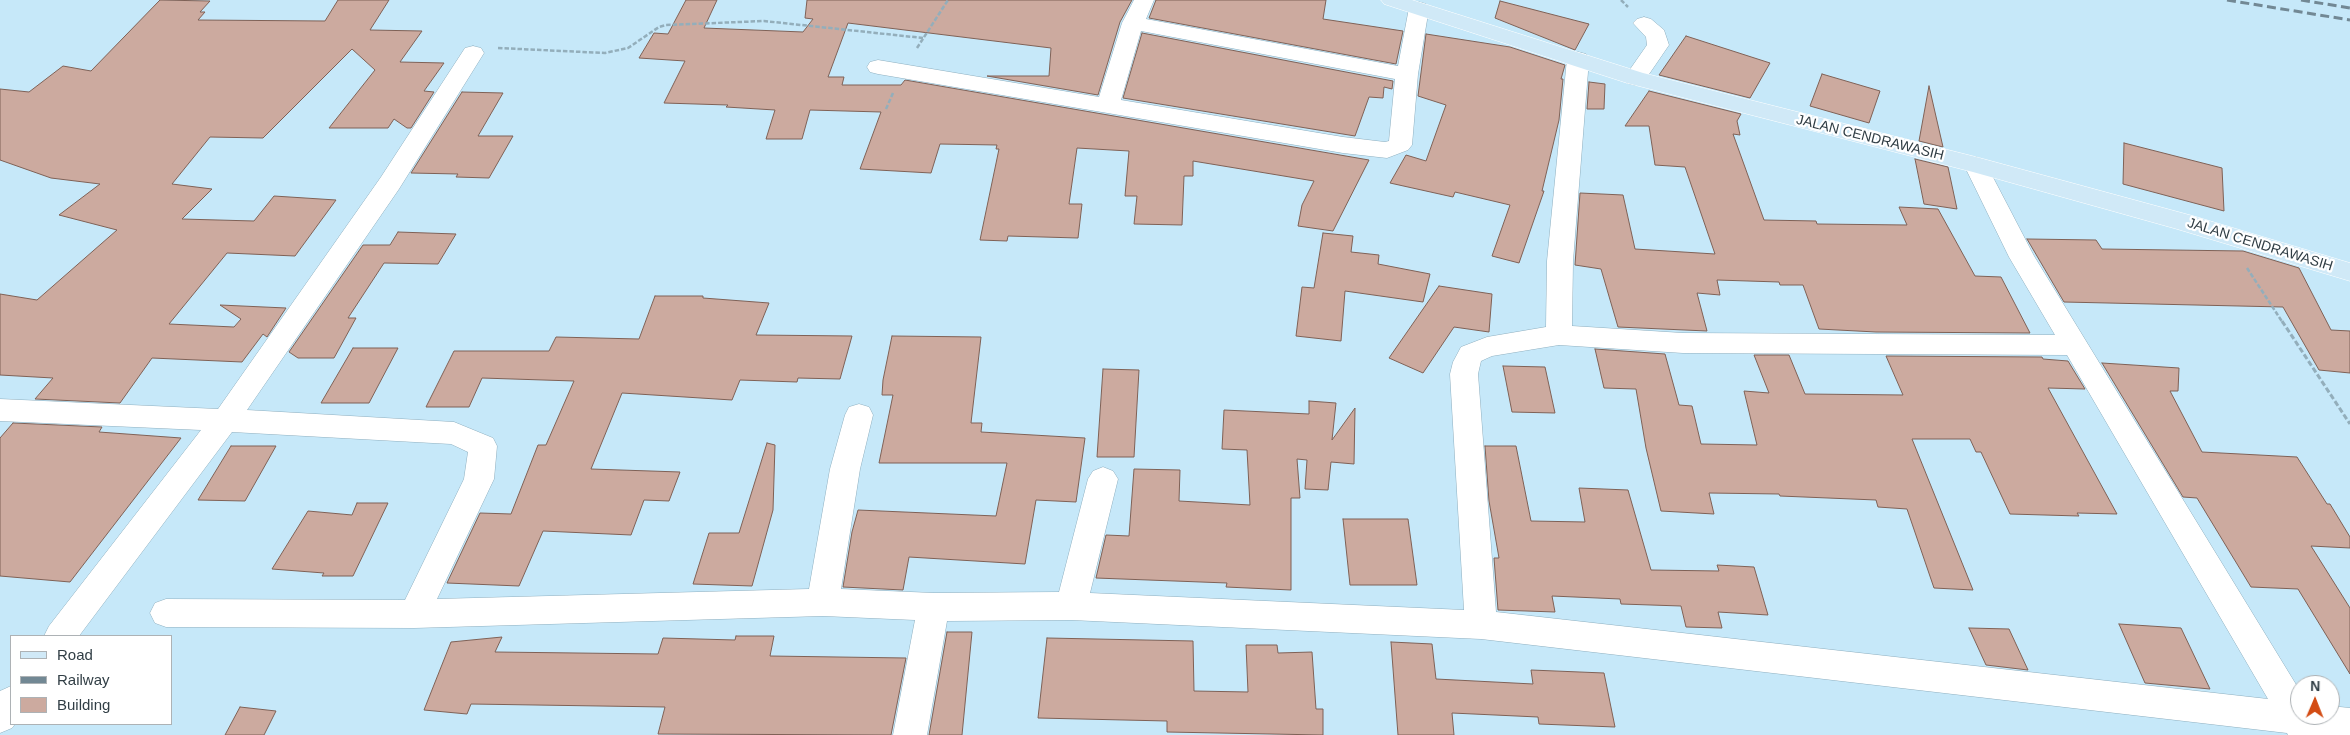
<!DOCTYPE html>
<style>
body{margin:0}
#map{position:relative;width:2350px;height:735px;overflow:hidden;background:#c6e8f9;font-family:Arial,sans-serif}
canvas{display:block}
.legend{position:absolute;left:10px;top:635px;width:162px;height:90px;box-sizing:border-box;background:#fff;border:1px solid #adb2b5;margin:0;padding:6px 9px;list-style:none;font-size:15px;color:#313e45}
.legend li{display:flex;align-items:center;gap:10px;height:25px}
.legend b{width:25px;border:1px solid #adb2b5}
.north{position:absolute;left:2290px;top:675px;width:50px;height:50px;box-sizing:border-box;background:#fff;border:1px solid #adb2b5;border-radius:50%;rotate:1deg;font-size:14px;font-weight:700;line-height:20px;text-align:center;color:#313e45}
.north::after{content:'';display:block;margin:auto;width:18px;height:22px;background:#d34c14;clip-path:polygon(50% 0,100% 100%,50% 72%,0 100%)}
</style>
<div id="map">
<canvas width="2350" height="735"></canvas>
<ul class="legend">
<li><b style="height:6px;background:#d0e9f7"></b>Road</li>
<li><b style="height:6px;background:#728894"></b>Railway</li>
<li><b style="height:14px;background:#ccaa9f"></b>Building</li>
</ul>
<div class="north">N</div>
</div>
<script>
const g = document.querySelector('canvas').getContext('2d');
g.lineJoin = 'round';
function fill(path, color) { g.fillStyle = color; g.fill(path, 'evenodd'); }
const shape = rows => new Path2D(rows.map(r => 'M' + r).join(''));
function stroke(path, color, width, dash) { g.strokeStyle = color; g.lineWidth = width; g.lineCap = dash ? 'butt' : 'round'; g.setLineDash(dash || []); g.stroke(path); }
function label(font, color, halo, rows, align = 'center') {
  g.font = font + ' Arial,sans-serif'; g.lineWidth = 4.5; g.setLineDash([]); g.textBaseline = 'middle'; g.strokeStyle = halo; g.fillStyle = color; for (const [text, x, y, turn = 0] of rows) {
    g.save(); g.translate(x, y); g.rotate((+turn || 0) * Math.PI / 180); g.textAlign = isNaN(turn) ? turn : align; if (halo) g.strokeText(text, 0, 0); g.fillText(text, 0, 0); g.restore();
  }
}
const building = shape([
 [160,0,210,1,200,12,205,12,198,20,325,21,338,0,389,0,370,30,422,31,400,62,444,63,424,91,434,92,411,128,407,128,394,119,388,128,329,128,375,70,352,49,263,138,210,137,172,184,212,189,182,219,254,221,274,196,336,200,295,256,227,253,169,324,234,327,241,319,220,305,286,308,267,337,263,334,242,362,152,358,120,403,35,399,53,378,0,375,0,294,37,300,117,230,59,215,100,184,51,178,0,160,0,89,29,92,63,66,91,71,160,0],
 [686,0,717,0,704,28,803,32,813,19,805,18,807,0,1132,0,1120,22,1098,95,987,76,1049,76,1051,48,848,23,828,77,844,77,842,85,901,85,905,80,1369,160,1333,231,1298,226,1302,205,1314,181,1193,161,1193,176,1184,176,1182,225,1134,224,1137,196,1125,196,1129,151,1077,148,1069,204,1082,204,1078,238,1008,236,1007,241,980,240,999,149,996,149,997,145,940,144,931,173,860,169,881,112,810,110,802,139,766,139,775,110,726,107,728,105,664,103,685,61,639,58,654,33,668,34,686,0],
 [1156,0,1326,0,1323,19,1403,31,1396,64,1149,18,1156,0],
 [1500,1,1589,24,1575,50,1495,18,1500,1],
 [1142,33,1393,81,1392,89,1384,87,1383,98,1369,97,1355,136,1123,98,1142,33],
 [1426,34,1510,47,1565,65,1561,79,1563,79,1559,120,1542,191,1544,191,1519,263,1492,256,1510,205,1455,192,1453,197,1390,183,1406,155,1426,161,1446,105,1418,96,1426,34],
 [1686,36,1770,63,1750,98,1659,75,1686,36],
 [1822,74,1880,91,1869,123,1810,106,1822,74],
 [1589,82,1605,84,1604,109,1587,109,1589,82],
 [1929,86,1943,147,1919,141,1929,86],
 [1649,91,1741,114,1737,121,1740,135,1733,134,1764,220,1816,221,1817,224,1907,225,1899,207,1938,209,1975,276,2001,277,2030,333,1876,332,1819,329,1803,285,1780,285,1779,282,1717,280,1720,295,1697,293,1707,331,1618,327,1601,269,1575,265,1580,193,1623,195,1635,249,1715,254,1685,167,1655,165,1649,126,1625,126,1649,91],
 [462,92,503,93,478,136,513,136,489,178,456,177,458,174,411,173,462,92],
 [2124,143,2222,168,2224,211,2123,184,2124,143],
 [1915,159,1948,167,1957,209,1924,204,1915,159],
 [398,232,456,234,438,264,384,263,348,318,356,318,334,358,298,358,289,352,363,245,390,245,398,232],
 [1323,233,1353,236,1351,252,1379,255,1378,264,1430,274,1423,302,1345,291,1341,341,1296,336,1302,287,1314,288,1323,233],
 [2027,239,2096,240,2102,249,2243,251,2299,268,2331,330,2350,331,2350,373,2319,370,2283,307,2064,302,2027,239],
 [1439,286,1492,294,1489,332,1454,327,1423,373,1389,358,1439,286],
 [655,296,703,296,703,298,769,303,756,335,852,336,840,379,798,378,797,382,740,380,732,400,622,393,591,469,680,472,669,501,644,500,631,535,543,531,519,586,447,583,480,513,511,514,538,445,546,445,574,381,482,378,469,407,426,407,454,351,549,351,556,337,639,339,655,296],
 [892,336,981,337,971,423,982,423,981,432,1085,438,1076,502,1036,500,1025,564,909,557,903,590,843,587,852,532,858,510,996,516,1007,463,879,463,893,395,882,395,883,380,892,336],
 [353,348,398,348,369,403,321,403,353,348],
 [1595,349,1665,354,1679,405,1692,406,1701,444,1757,445,1744,391,1769,393,1754,355,1789,355,1805,394,1903,395,1886,356,2042,357,2043,359,2068,361,2085,389,2048,388,2117,514,2077,513,2079,516,2010,514,1981,452,1976,452,1970,439,1912,439,1973,590,1934,588,1907,509,1878,507,1876,500,1780,496,1779,494,1709,493,1714,514,1661,511,1646,448,1636,389,1604,388,1595,349],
 [2102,363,2179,368,2178,391,2170,391,2202,452,2297,457,2327,504,2330,504,2350,537,2350,548,2311,546,2350,608,2350,674,2298,589,2251,587,2197,498,2183,497,2102,363],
 [1503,366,1545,367,1555,413,1512,412,1503,366],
 [1103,369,1139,370,1134,457,1097,457,1103,369],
 [1309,401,1336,403,1332,440,1355,408,1354,464,1331,462,1328,490,1305,489,1307,460,1297,459,1300,498,1291,498,1291,590,1226,587,1227,583,1096,578,1106,535,1129,536,1134,469,1180,470,1179,501,1250,505,1247,450,1222,449,1224,410,1309,414,1309,401],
 [13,423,102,427,99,432,181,438,70,582,0,576,0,438,13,423],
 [767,443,775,445,773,510,752,586,693,584,709,533,739,533,767,443],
 [231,446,276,446,245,501,198,500,231,446],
 [1485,446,1516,446,1531,521,1585,522,1579,488,1628,490,1651,570,1719,571,1717,565,1754,567,1768,615,1718,612,1722,628,1686,627,1681,606,1621,604,1620,599,1552,596,1555,612,1498,610,1494,558,1499,558,1489,501,1485,446],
 [357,503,388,503,353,576,322,576,324,573,272,569,308,511,352,515,357,503],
 [1343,519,1408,519,1417,585,1350,585,1343,519],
 [2119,624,2181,628,2210,689,2145,683,2119,624],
 [1969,628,2009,629,2028,670,1986,665,1969,628],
 [947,632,972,632,962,735,929,735,947,632],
 [736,636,774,636,770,656,906,658,891,735,658,734,665,707,471,704,467,714,424,710,451,642,502,637,495,652,658,654,663,638,735,640,736,636],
 [1047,638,1193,641,1194,691,1248,692,1246,645,1277,645,1278,653,1312,652,1316,709,1323,709,1323,735,1167,732,1167,721,1038,718,1047,638],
 [1391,642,1432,644,1436,679,1533,684,1531,670,1604,673,1615,727,1539,724,1538,717,1452,713,1454,735,1398,735,1391,642],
 [240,707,276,711,264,735,225,735,240,707]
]);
const pathFar1 = shape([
 [1621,0,1628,7],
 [498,48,605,53,628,48,659,27,666,25,764,21,923,38],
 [917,48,948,0],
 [886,109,893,93],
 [2247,268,2283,323]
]);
const path = shape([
 [2282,321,2350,424]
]);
const minor = shape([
 [1134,0,1154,0,1146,19,1398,66,1409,8,1412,4,1419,2,1426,4,1429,8,1418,74,1412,145,1408,150,1387,158,1343,153,878,74,870,72,867,67,870,62,878,60,1099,97,1122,23,1134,0],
 [1141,31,1395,79,1389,141,1385,142,1343,137,1121,100,1141,31],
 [1644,17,1651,19,1664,30,1669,45,1643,83,1635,85,1627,83,1624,78,1647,45,1646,37,1633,23,1637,19,1644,17],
 [473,46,481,48,484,53,399,189,247,410,454,422,493,438,497,446,494,479,437,599,809,589,830,469,845,415,849,407,859,404,869,407,873,415,860,469,841,589,934,593,1059,592,1088,479,1093,471,1103,467,1113,471,1118,479,1090,593,1464,610,1450,374,1453,362,1461,347,1487,337,1546,327,1547,261,1567,59,1570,54,1578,52,1586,54,1589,59,1573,261,1572,326,1683,333,2055,335,2009,257,1964,165,1968,160,1976,157,1984,160,2034,256,2300,691,2300,715,2330,715,2330,706,2350,708,2350,735,2288,735,2287,733,1481,639,1071,620,947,621,927,735,893,735,915,620,823,616,414,628,166,627,155,623,150,613,155,603,166,599,405,600,464,479,468,452,451,444,232,432,79,636,44,636,49,626,201,430,0,421,0,399,218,409,381,177,465,48,473,46],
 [1559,345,1683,353,2067,355,2268,699,1496,612,1478,374,1481,361,1492,356,1559,345],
 [11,686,11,724,15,724,12,728,0,733,0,691,11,686]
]);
const major = shape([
 [1381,0,1412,0,1643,73,1976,157,2193,216,2350,263,2350,281,2177,229,1973,172,1627,83,1384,4,1381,0]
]);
const rail = shape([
 [2227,0,2350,20],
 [2301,0,2350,8]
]);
const streetNames = [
 ["JALAN CENDRAWASIH",1870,138,14],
 ["JALAN CENDRAWASIH",2260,245,17]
];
fill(building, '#ccaa9f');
stroke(building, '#7f6156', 1);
stroke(minor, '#8fafbf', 1);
stroke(major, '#fff', 1);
stroke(pathFar1, '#93aebb', 2.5, [4.5, 2]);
stroke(path, '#93aebb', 3, [5.5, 2.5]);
fill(minor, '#fff');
fill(major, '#d0e9f7');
stroke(rail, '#728894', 3, [9, 4.5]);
label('14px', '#313e45', '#fff', streetNames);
</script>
